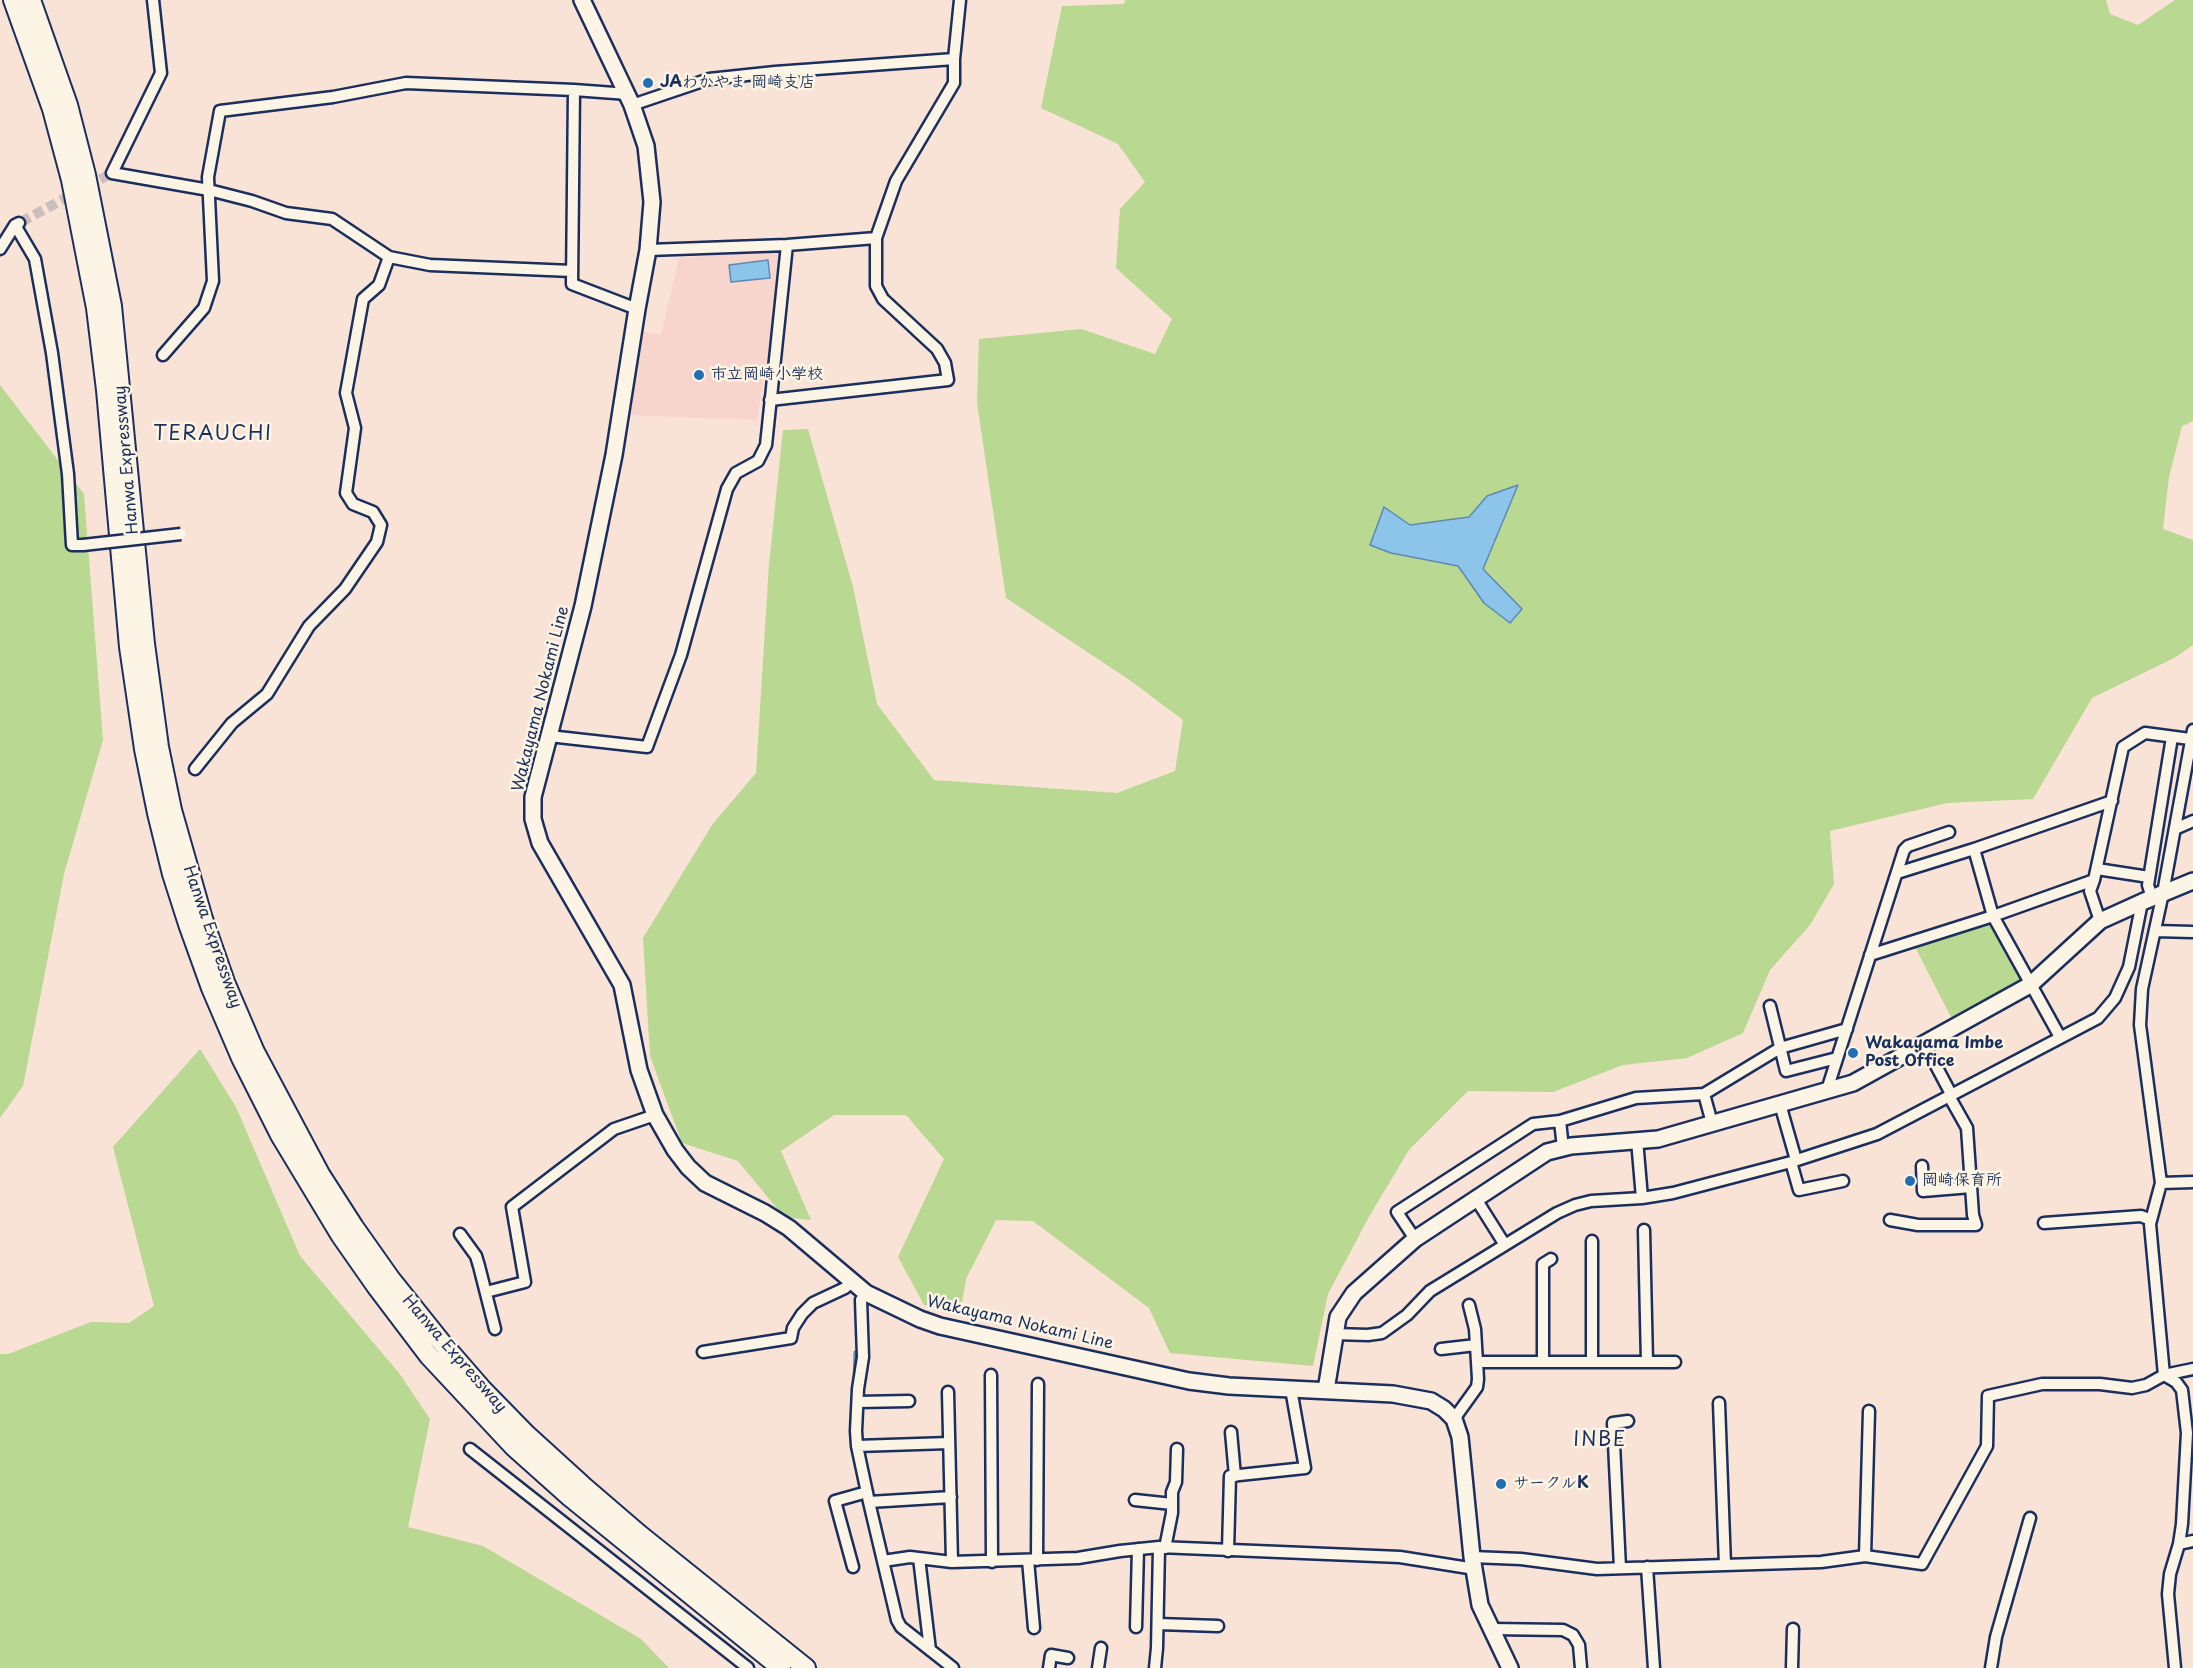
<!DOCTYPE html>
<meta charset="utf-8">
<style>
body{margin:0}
canvas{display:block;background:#f9e2d6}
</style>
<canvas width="2193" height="1668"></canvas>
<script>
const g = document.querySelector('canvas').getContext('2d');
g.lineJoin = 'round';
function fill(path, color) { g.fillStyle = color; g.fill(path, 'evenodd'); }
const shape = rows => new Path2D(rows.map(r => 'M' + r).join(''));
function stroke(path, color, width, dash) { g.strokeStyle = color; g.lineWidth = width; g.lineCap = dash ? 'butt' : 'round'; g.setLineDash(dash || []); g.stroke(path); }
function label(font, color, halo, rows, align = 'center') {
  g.font = font + ' "Playpen Sans","Klee One",sans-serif'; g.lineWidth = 5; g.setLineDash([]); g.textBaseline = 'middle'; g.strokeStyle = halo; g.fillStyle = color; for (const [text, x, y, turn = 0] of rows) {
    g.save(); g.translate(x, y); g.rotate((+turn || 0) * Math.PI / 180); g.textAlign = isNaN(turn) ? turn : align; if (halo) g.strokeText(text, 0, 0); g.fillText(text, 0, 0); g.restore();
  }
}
const built = shape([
 [784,250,757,420,627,415,642,331,661,335,679,258]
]);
const green = shape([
 [1125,0,2106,0,2110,14,2138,25,2175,0,2193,0,2193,421,2182,426,2169,477,2163,529,2193,540,2193,645,2174,658,2092,698,2033,799,1947,803,1830,831,1834,884,1810,925,1770,970,1743,1033,1687,1058,1623,1065,1553,1092,1468,1091,1409,1150,1370,1215,1328,1294,1313,1366,1170,1353,1149,1308,1033,1221,996,1220,966,1279,961,1308,924,1305,898,1257,944,1159,906,1115,834,1115,781,1151,811,1220,784,1217,738,1161,682,1143,650,1056,643,938,712,825,756,773,769,564,783,430,808,429,853,587,877,704,934,780,1117,793,1175,771,1183,720,1131,681,1006,598,977,403,979,339,1081,329,1155,354,1172,319,1116,268,1120,209,1145,182,1118,144,1041,108,1062,6,1124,4],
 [0,385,84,494,103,740,64,874,23,1086,0,1118],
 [1990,922,2023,980,1953,1021,1915,947],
 [200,1049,236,1107,300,1256,399,1373,430,1419,408,1527,483,1546,641,1639,669,1668,0,1668,0,1354,8,1354,91,1322,129,1323,154,1306,113,1147]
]);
const water = shape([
 [768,260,770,278,731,282,729,265,768,260],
 [1518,485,1483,569,1522,609,1510,623,1484,603,1458,566,1391,553,1370,545,1384,507,1410,525,1469,517,1487,496,1518,485]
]);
const stream = shape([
 [854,1383,855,1352],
 [852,1440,859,1484],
 [863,1500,872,1537]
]);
const streetTunnel = shape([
 [21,222,112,173]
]);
const street = shape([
 [153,0,161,73,112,173,209,190,252,201,286,213,332,219,389,257,430,265,572,271],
 [574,90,572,284,637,309],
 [632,105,709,79,775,72,954,59],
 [15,225,35,259,52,353,68,474,72,545,83,545],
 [0,249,15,225,19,223],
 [648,250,787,245,876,238],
 [163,355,204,308,213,281,208,177,220,111,333,97,406,83,574,90,628,94],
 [770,400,948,380,945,363,937,349,883,299,876,286,876,238,896,181,954,83,954,59,960,0],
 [549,736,647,747,681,655,727,489,736,473,758,461,766,445,787,245],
 [195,769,232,723,267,694,309,626,345,589,377,542,381,525,373,512,353,504,346,493,355,428,346,393,363,299,379,285,389,257],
 [2175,829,2193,821],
 [1974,849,1993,916,2060,1037],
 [2097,869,2149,877],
 [1897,873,1974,849,2112,801],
 [2152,898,2148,885,2172,737],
 [2100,921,2090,891,2094,880,2123,747,2145,733,2190,739],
 [2155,931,2193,932],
 [1870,955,1993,916,2094,880],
 [1770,1006,1786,1071,1837,1058],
 [1924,1043,1951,1094],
 [1827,1090,1904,850,1908,846,1949,832],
 [1704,1094,1712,1123],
 [1780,1104,1796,1160],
 [1560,1121,1563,1148],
 [1637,1140,1642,1198],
 [1791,1162,1799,1190,1843,1181],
 [1922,1166,1923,1191,1971,1187],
 [2161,1183,2193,1182],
 [1476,1199,1505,1245],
 [1890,1220,1918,1225,1976,1225,1973,1215,1967,1128,1949,1096],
 [2044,1223,2141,1216,2151,1220],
 [1644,1230,1647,1362],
 [460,1234,476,1256,479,1266,495,1329],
 [1415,1239,1397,1212,1533,1124,1560,1121,1636,1098,1704,1094,1780,1048,1847,1029],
 [1592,1241,1592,1362],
 [486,1292,525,1282,512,1207,614,1129,655,1115],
 [866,1293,861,1300,863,1357,858,1389,856,1431,857,1446,869,1502,897,1620,901,1627,953,1668],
 [1334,1334,1368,1335,1382,1333,1407,1315,1430,1291,1557,1213,1575,1205,1591,1201,1642,1198,1673,1193,1791,1162,1877,1134,2098,1018,2115,998,2129,967,2142,902],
 [1441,1349,1476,1345],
 [703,1352,791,1338,793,1328,802,1314,813,1303,845,1288,851,1282],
 [1477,1362,1675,1362],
 [1543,1362,1543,1264,1551,1259],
 [991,1375,992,1562],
 [2164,1375,2150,1224,2161,1183,2140,1025,2142,989,2163,893,2193,730],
 [2164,1375,2176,1382,2182,1390,2187,1433,2182,1524,2179,1544,2170,1574,2168,1594,2175,1668],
 [948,1392,952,1562],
 [858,1402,909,1401],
 [1719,1403,1725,1565],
 [1454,1419,1477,1387,1478,1379,1475,1329,1469,1305],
 [1231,1432,1235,1476],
 [857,1446,949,1443],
 [470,1449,748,1668],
 [1135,1500,1172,1504],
 [869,1502,951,1497],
 [2179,1544,2193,1541],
 [1165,1548,1172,1513,1172,1492,1176,1482,1177,1449],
 [1228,1551,1230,1476,1305,1468,1291,1389],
 [1865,1556,1869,1411],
 [1472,1557,1521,1559,1597,1569,1821,1562,1865,1556,1922,1564,1987,1446,1988,1396,2042,1384,2100,1384,2132,1388,2146,1385,2164,1375,2193,1369],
 [919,1558,930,1650],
 [1028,1560,1034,1628],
 [1037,1560,1038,1384],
 [883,1561,910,1557,952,1562,1078,1558,1120,1551,1159,1547,1400,1557,1475,1569],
 [853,1567,835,1501,867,1492],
 [1647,1567,1654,1668],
 [1620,1568,1613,1423,1628,1421],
 [1158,1624,1218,1626],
 [1136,1627,1138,1549],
 [1491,1629,1563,1630,1573,1635,1579,1645,1581,1668],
 [1049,1668,1051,1655,1068,1658],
 [1098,1668,1101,1648],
 [1155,1668,1157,1648,1159,1547],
 [1792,1668,1793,1629],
 [1991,1668,1996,1637,2030,1518]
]);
const secondary = shape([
 [582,0,632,105,646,146,652,202,648,250,637,309,614,455,583,606,533,797,533,819,540,843,622,985,639,1070,655,1115,675,1150,688,1167,705,1183,765,1213,789,1228,866,1293,920,1319,940,1326,1189,1381,1229,1386,1393,1394,1431,1401,1444,1409,1454,1419,1460,1437,1472,1557,1480,1605,1510,1668],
 [1326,1390,1338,1317,1354,1293,1415,1239,1547,1152,1571,1146,1658,1139,1853,1083,2030,985,2100,921,2142,902,2193,881]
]);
const highway = shape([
 [13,0,52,109,71,180,96,308,106,390,129,647,144,749,157,813,172,874,188,924,211,988,241,1058,280,1135,341,1236,376,1286,429,1356,514,1447,570,1497,781,1668],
 [31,0,68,105,86,175,112,306,145,644,159,747,172,810,203,919,225,982,255,1052,320,1174,354,1227,390,1278,442,1343,482,1389,527,1435,582,1485,639,1534,806,1668]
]);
const streetBridge = shape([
 [83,545,181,534]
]);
const markers = [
 [648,83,6,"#1f6fb2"],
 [699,375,6,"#1f6fb2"],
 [1853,1053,6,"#1f6fb2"],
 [1910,1181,6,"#1f6fb2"],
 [1501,1484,6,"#1f6fb2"]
];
const poiNames = [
 ["JAわかやま 岡崎支店",660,83],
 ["市立岡崎小学校",711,375],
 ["Wakayama Imbe",1865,1044],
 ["Post Office",1865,1062],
 ["岡崎保育所",1922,1181],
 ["サークルK",1513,1484]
];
const streetNames = [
 ["Hanwa Expressway",127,460,-95],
 ["Wakayama Nokami Line",541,699,-76],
 ["Hanwa Expressway",212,937,71],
 ["Wakayama Nokami Line",1020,1323,13],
 ["Hanwa Expressway",454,1354,49]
];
const quarterNames = [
 ["TERAUCHI",213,434],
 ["INBE",1600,1440]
];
fill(built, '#f7d4cc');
fill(green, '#b9d891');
fill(water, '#8cc4ea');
stroke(water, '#5f88b2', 1.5);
stroke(stream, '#5f88b2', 3);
stroke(streetTunnel, '#cdbebe', 10, [10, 5]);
stroke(street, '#1b2f5e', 15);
stroke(secondary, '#1b2f5e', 20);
stroke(highway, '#1b2f5e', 22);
stroke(street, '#fcf5e5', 10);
stroke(secondary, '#fcf5e5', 15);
stroke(highway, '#fcf5e5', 18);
stroke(streetBridge, '#1b2f5e', 15, []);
stroke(streetBridge, '#fcf5e5', 10);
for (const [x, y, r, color] of markers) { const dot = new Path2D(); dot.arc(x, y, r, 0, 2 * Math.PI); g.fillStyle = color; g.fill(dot); stroke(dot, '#fcf5e5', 2); }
label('bold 16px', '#1b2f5e', '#fcf5e5', poiNames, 'left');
label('16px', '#1b2f5e', '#fcf5e5', streetNames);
g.letterSpacing = '1.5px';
label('20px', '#1b2f5e', '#fcf5e5', quarterNames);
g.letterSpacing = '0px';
</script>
